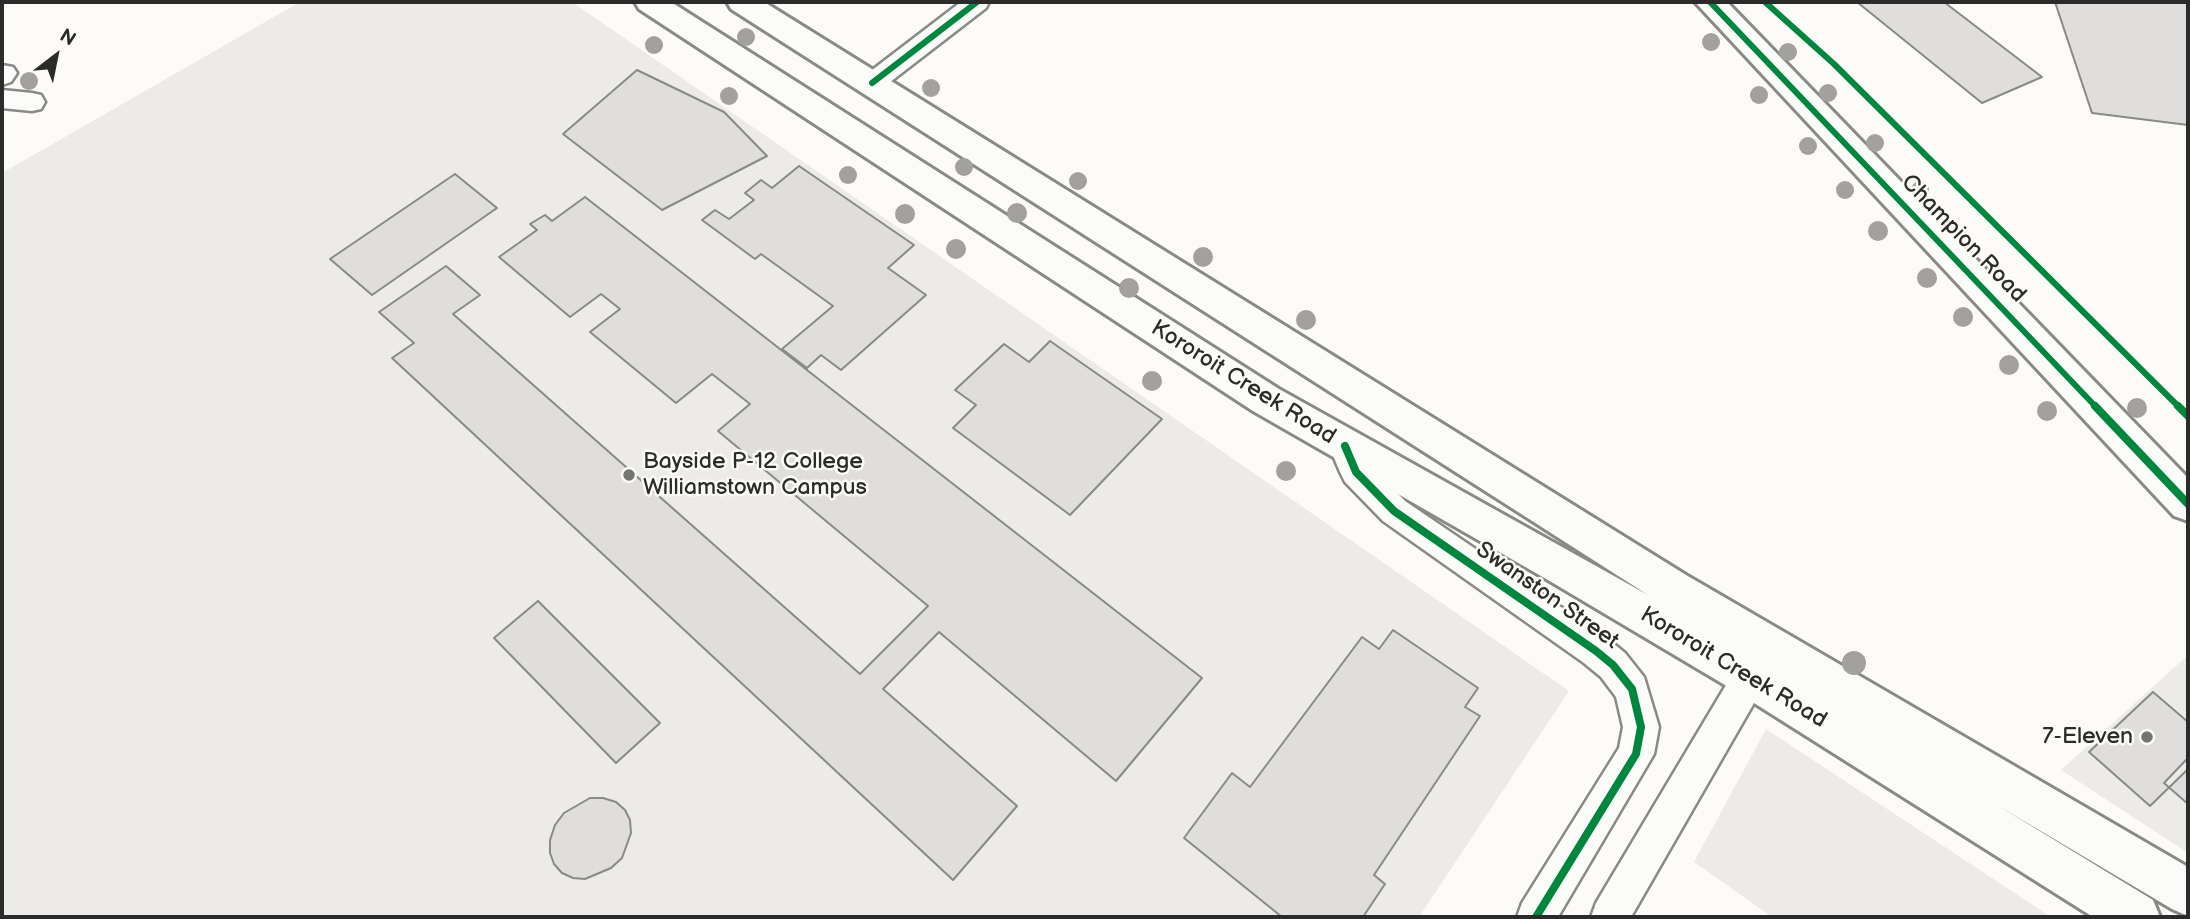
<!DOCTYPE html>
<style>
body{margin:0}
#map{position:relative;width:2190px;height:919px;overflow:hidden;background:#fcfbf8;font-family:"Balsamiq Sans",sans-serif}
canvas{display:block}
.frame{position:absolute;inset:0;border:4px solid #2b2b2b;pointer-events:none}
.north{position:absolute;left:21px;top:21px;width:70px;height:70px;-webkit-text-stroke:5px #fdfcf7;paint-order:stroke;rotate:32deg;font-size:19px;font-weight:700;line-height:28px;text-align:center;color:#2b2b2b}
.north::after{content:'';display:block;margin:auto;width:24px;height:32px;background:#2b2b2b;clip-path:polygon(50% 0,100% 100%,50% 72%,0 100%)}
</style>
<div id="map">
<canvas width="2190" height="919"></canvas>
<div class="frame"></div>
<div class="north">N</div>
</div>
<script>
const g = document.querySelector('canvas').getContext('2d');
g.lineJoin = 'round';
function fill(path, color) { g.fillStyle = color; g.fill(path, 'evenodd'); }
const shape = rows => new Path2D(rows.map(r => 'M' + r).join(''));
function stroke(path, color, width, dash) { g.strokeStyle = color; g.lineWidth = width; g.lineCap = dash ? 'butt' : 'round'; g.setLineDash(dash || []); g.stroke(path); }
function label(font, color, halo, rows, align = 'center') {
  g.font = font + ' "Balsamiq Sans",sans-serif'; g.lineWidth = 5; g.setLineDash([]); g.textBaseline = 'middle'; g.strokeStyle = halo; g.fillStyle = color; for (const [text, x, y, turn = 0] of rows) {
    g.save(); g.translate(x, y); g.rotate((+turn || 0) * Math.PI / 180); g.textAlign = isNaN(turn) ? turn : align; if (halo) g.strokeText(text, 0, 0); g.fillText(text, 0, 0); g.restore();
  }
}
const built = shape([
 [300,2,572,2,1569,691,1419,917,2,917,2,173],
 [2188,655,2188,853,2061,770]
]);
const green = shape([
 [315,20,401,90,242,188,159,110],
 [420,106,473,147,312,254,261,205],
 [132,125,317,298,140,417,2,266,2,200],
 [269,353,378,458,187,600,86,479],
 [2,408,55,469,106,558,136,663,110,766,51,857,3,917],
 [374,486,498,609,302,770,184,630],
 [1766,729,2051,917,1772,917,1694,862],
 [367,853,490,894,513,917,118,917,243,863],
 [1107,871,1160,917,1070,917]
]);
const building = shape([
 [1857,2,1944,2,2042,77,1982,103,1857,2],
 [2055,2,2188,2,2188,125,2092,113,2055,2],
 [637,70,724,112,767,156,662,210,563,134,637,70],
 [799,166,914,245,888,268,926,295,841,370,821,355,807,368,782,349,833,306,761,254,755,259,702,220,715,210,729,219,754,200,745,193,761,180,772,188,799,166],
 [455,174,497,208,372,295,330,259,455,174],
 [585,197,1202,678,1116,781,939,632,883,689,1017,806,953,880,392,358,414,343,379,312,446,266,480,295,453,314,860,674,928,606,718,431,750,404,712,374,676,403,590,332,620,309,601,294,570,317,499,257,537,230,530,224,545,215,552,221,585,197],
 [1050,341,1162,419,1070,515,953,428,976,405,955,390,1004,344,1029,362,1050,341],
 [538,601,660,723,616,763,494,638,538,601],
 [1393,630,1478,688,1465,707,1480,716,1374,875,1385,884,1363,917,1282,917,1184,838,1232,773,1250,787,1362,637,1379,649,1393,630],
 [2153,692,2188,722,2188,769,2150,806,2089,752,2153,692],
 [2186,760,2188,762,2188,804,2164,783,2186,760],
 [590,798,603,798,616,802,625,810,630,820,631,833,622,858,611,868,585,879,573,878,562,873,554,864,550,853,550,840,555,825,564,813,590,798]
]);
const minor = shape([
 [961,2,989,2,986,8,881,89,872,92,863,89,859,83,863,77,961,2],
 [2,65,13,67,17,73,11,82,2,85,2,65],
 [2,90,32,93,41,95,45,102,41,109,32,111,2,108,2,90],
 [1345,433,1356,436,1368,463,1405,501,1608,639,1625,653,1644,677,1659,727,1654,754,1558,917,1517,917,1522,903,1619,748,1623,727,1616,697,1601,677,1584,663,1383,521,1345,482,1340,472,1329,446,1334,436,1345,433],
 [1750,660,1762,665,1767,677,1762,689,1631,917,1591,917,1596,903,1738,665,1750,660]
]);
const tertiary = shape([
 [1695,2,1727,2,2188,478,2188,521,2174,516,1695,2]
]);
const primary = shape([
 [635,2,671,2,1279,389,1648,595,731,9,727,2,764,2,1686,575,2188,867,2188,916,2172,909,1997,805,2153,900,2160,917,2093,917,1735,691,1548,580,1253,411,639,9,635,2]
]);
const cyclewayFar1 = shape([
 [1710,2,2097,408],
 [1765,2,1834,64,2180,408],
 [872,83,977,2]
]);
const cycleway = shape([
 [2095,406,2188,504],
 [2178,406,2188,416],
 [1345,446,1356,472,1394,511,1596,651,1613,665,1632,689,1641,727,1636,754,1536,917]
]);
const trees = [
 [746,37,9],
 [1711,42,9],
 [654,45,9],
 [1788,52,9],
 [29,81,9],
 [931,88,9],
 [1828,93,9],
 [1759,95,9],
 [729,96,9],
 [1875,143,9],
 [1808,146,9],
 [964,167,9],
 [848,175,9],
 [1078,181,9],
 [1845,190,9],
 [1920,190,9],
 [1017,213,10],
 [905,214,10],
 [1878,231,10],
 [956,249,10],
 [1203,257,10],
 [1927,278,10],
 [1129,288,10],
 [1963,317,10],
 [1306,320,10],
 [2009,365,10],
 [1152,381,10],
 [2137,408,10],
 [2047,411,10],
 [1286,471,10],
 [1854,663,12]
];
const markers = [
 [629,475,7,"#747473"],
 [2147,737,7,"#747473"]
];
const streetNames = [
 ["Champion Road",1963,239,46],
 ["Kororoit Creek Road",1243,383,32],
 ["Swanston Street",1547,596,35],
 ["Kororoit Creek Road",1733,668,31]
];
const poiNames = [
 ["Bayside P-12 College",643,462],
 ["Williamstown Campus",643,488],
 ["7-Eleven",2133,737,"right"]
];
fill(built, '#ecebe7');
fill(green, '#ecebe8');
fill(building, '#dfdedc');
stroke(building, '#898987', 2);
stroke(minor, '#898987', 5);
stroke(tertiary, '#898987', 6);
stroke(primary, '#898987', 6);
fill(minor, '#fbfbf9');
fill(tertiary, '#fbfbf9');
fill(primary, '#fbfbf9');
stroke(cyclewayFar1, '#00873e', 6);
stroke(cycleway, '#00873e', 8);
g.fillStyle = '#a2a19f';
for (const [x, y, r] of trees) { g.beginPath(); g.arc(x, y, r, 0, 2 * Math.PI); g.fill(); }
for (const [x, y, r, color] of markers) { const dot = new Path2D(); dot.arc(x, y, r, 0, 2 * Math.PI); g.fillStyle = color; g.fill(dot); stroke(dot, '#fdfcf7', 2.5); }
label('23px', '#2b2b2b', '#fdfcf7', streetNames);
label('23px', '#2b2b2b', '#fdfcf7', poiNames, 'left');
</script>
